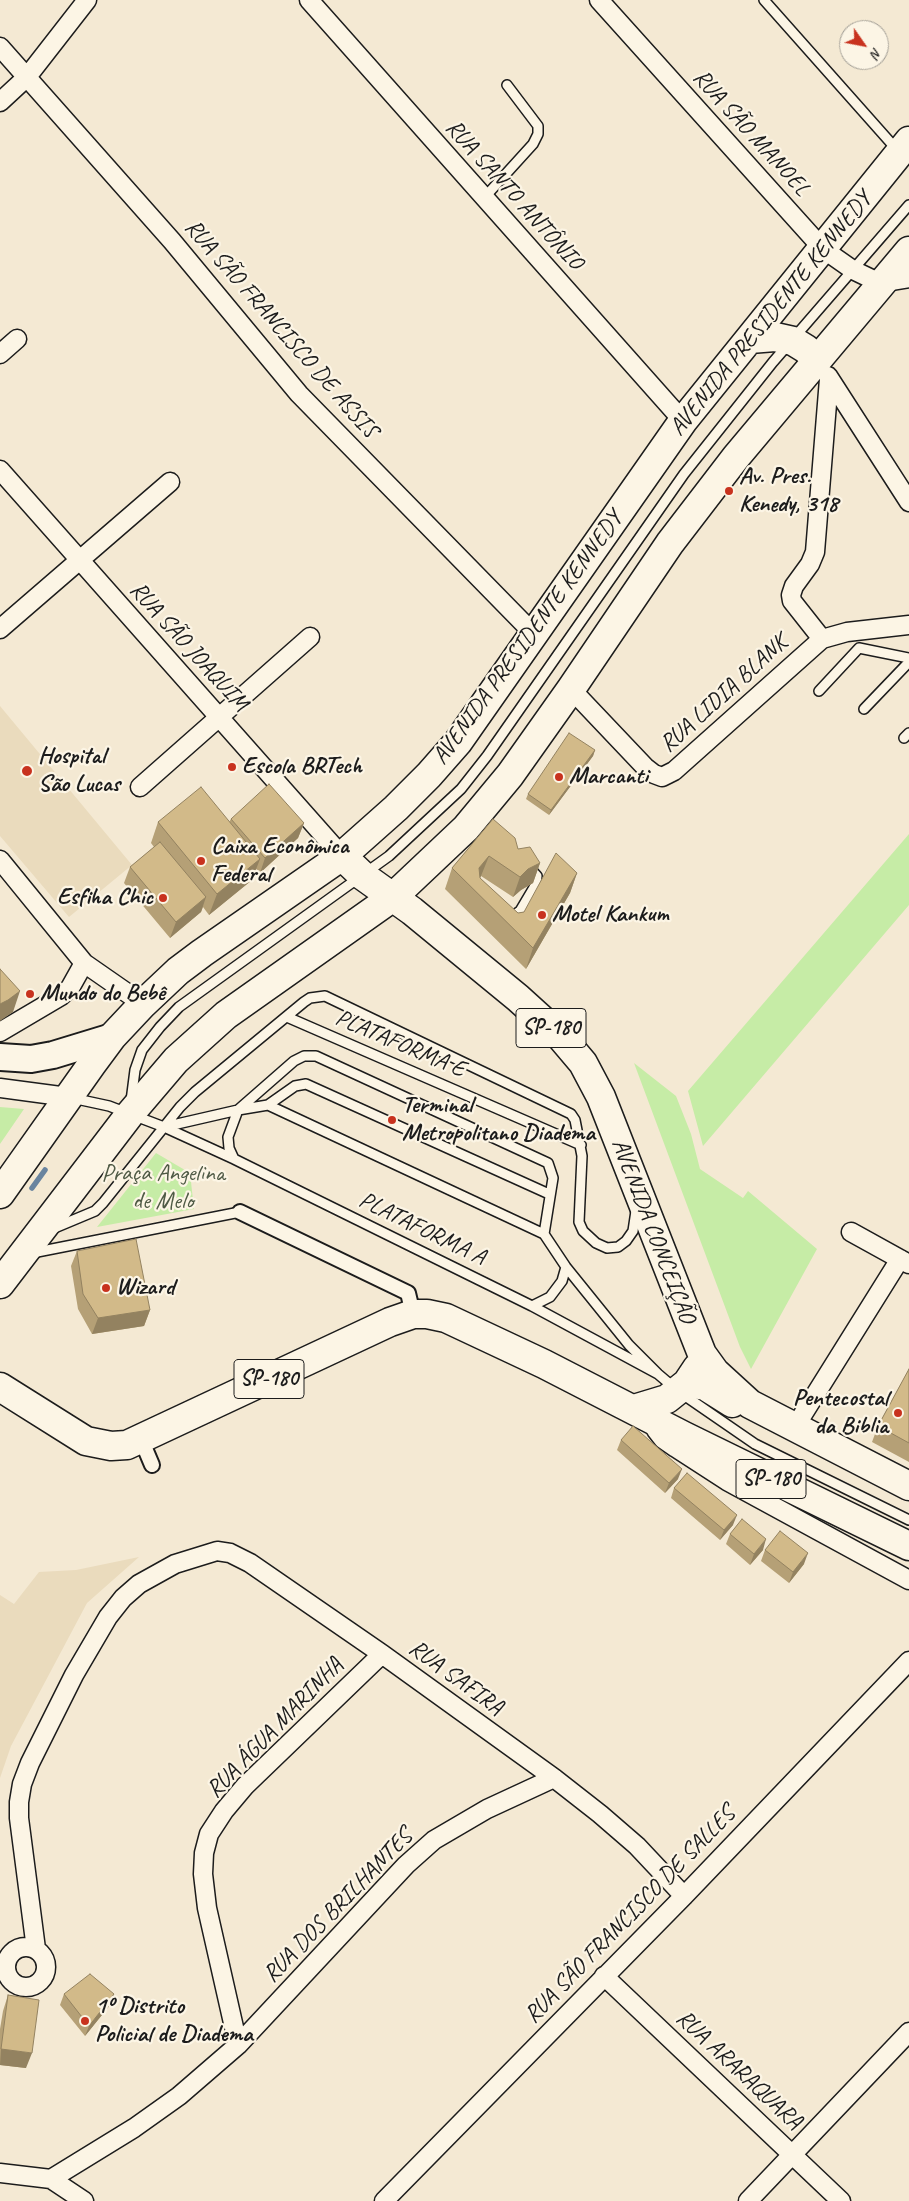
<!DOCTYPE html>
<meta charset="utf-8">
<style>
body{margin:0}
#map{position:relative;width:909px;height:2201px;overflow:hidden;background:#f4e9d3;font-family:Caveat,sans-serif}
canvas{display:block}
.north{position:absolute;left:839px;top:20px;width:50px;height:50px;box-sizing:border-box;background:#fcf5e5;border:1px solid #a29e95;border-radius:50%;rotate:123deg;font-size:14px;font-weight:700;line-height:20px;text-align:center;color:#1c1c1c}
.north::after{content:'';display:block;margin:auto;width:18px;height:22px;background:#c8321e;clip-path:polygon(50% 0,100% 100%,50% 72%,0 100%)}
</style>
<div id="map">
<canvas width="909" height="2201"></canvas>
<div class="north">N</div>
</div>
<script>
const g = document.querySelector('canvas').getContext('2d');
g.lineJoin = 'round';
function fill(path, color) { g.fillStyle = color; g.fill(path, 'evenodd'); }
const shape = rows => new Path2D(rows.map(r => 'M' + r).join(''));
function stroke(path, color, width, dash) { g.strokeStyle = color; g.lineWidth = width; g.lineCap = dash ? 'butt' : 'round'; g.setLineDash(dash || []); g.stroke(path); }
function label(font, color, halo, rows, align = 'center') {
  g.font = font + ' Caveat,sans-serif'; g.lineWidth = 4.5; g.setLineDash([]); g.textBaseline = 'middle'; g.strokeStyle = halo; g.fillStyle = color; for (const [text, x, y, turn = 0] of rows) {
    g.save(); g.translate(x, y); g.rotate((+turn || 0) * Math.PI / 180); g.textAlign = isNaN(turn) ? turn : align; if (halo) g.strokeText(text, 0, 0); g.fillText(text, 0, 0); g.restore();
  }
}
const built = shape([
 [0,706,132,865,69,917,0,836],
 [139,1557,87,1603,11,1746,0,1778,0,1595,14,1604,39,1572,76,1570]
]);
const green = shape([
 [909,834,909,905,703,1146,688,1091],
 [634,1063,676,1096,691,1134,700,1169,743,1198,748,1191,817,1249,751,1369,740,1347],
 [0,1107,24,1109,0,1144],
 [156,1153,190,1173,194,1209,97,1227]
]);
const stream = shape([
 [32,1188,45,1170]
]);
const service = shape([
 [764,0,898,151],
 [484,198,533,144,538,134,538,126,507,85],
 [819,691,859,648,909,658],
 [864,709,909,662],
 [904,738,909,733],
 [509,915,513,916,520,911,536,884,537,876,529,867],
 [287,1017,581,1145],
 [72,1098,109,1106,164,1127,234,1159,532,1306,658,1374],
 [131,1101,135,1070,142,1050,160,1027,179,1007,389,856,461,789,487,756,684,474,773,362,909,205],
 [268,1105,544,1234],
 [164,1127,238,1110,268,1105,295,1086,306,1084,549,1194],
 [234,1159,229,1148,228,1137,238,1110,294,1061,304,1056,316,1056,548,1163,553,1178,544,1234],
 [52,1229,95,1211,103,1203,180,1107,195,1092,304,1002,310,998,325,996,571,1114,575,1120,582,1156,579,1222,583,1231,596,1243,607,1248,618,1247,626,1241,633,1231,636,1211],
 [544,1234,566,1267,629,1345,658,1374,678,1391,755,1444,909,1520],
 [32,1253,240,1212],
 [532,1306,550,1297,562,1281,566,1267]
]);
const pedestrian = shape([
 [240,1212,408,1293,413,1314],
 [141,1439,152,1465]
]);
const minor = shape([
 [309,0,683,421],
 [599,0,823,249,853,270,880,283,909,278],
 [0,47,172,241,299,394,534,634],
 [0,102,27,77,87,0],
 [0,354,17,339],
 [828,376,909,502],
 [0,470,342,856],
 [0,629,170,482],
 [822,639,792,601,791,595,794,586,810,564,815,552,829,379],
 [571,689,645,767,654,774,662,777,674,771,822,639,847,632,909,625],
 [140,787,310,637],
 [0,860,84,963,143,1004],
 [0,1032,61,996,70,988,84,963],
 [0,1088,68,1097],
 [851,1232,909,1264],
 [795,1427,900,1259],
 [656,1430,663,1439,676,1448,727,1481,909,1580],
 '6 1967a20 20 0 1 1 40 0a20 20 0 1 1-40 0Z',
 [36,1949,19,1818,19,1802,22,1784,30,1763,74,1675,108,1617,123,1598,139,1584,175,1564,217,1551,230,1553,250,1563,382,1654,554,1778,600,1814,637,1846,684,1896],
 [604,1976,841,2201],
 [238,2045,207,1908,203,1874,204,1853,209,1834,224,1811,245,1786,382,1654],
 [0,2173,51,2179,84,2201],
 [51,2179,134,2128,179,2096,238,2045,406,1865,434,1840,487,1809,554,1778],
 [384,2201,684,1896,909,1661],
 [748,2201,909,2032]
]);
const secondary = shape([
 [0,1057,31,1059,53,1055,112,1037]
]);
const primary = shape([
 [750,339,775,337,793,341,806,349,817,360],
 [342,856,363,876,412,911,518,998,561,1037,583,1063,601,1097,702,1354,715,1372,750,1404,909,1486],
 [0,1194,92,1064,112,1037,143,1004,178,971,202,953,342,856,396,808,429,775,458,742,683,421,909,141],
 [0,1284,130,1114,176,1060,226,1015,393,897,466,828,510,775,571,689,670,543,736,457,909,251],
 [687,1383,705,1386,732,1403],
 [0,1387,86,1441,111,1446,127,1445,390,1322,413,1314,427,1314,446,1318,544,1364,684,1436,909,1546],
 [634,1409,667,1399,687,1383,697,1368]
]);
const wall = shape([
 [595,750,593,756,549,815,526,799,528,794],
 [231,819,304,823,298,838,260,873,256,869,252,880,209,915,203,907,201,912,170,938,124,883,130,867,154,847,151,843,158,822,229,822],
 [493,819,518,849,540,863,533,883,521,890,513,897,481,876,480,878,518,913,524,912,577,873,570,893,526,969,445,889,452,868],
 [77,1251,150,1310,144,1326,92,1334,78,1309,71,1266],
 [909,1369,909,1462,872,1442,878,1426],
 [621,1440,678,1479,665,1493,617,1450],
 [674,1488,733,1525,720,1540,671,1498],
 [730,1534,763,1550,750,1565,726,1544],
 [765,1550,804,1564,789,1583,761,1561],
 [64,1994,114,1994,110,2005,85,2036,60,2005],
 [8,1995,26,2068,0,2065,0,2029,3,2011]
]);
const shadedWall = shape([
 [595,750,593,756,549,815,551,810],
 [304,823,298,838,260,873,265,858],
 [489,856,481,876,472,888,479,868],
 [260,859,252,880,209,915,217,894],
 [540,863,533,883,521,890,513,897,520,877,528,869],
 [577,873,570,893,526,969,533,948],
 [206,897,201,912,170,938,176,922],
 [20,991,13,1012,0,1021,0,1004],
 [150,1310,144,1326,92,1334,98,1318],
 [682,1469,678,1479,665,1493,669,1483],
 [737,1515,733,1525,720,1540,724,1530],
 [766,1539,763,1550,750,1565,754,1554],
 [808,1553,804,1564,789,1583,793,1572],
 [114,1994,110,2005,85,2036,89,2026],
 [1,2049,32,2053,26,2068,0,2065]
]);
const building = shape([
 [569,733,595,750,551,810,528,794,569,733],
 [269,784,304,823,265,858,231,819,269,784],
 [201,787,260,859,217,894,158,822,201,787],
 [493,819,515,838,518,849,530,847,540,863,528,869,520,877,489,856,479,868,480,878,518,913,524,912,556,853,577,873,533,948,452,868,493,819],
 [160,842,206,897,176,922,130,867,160,842],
 [0,969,20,991,8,1000,0,1004,0,969],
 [136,1239,150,1310,98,1318,83,1294,77,1251,136,1239],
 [909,1369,909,1443,878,1426,909,1369],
 [633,1426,682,1469,669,1483,621,1440,633,1426],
 [687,1473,737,1515,724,1530,674,1488,687,1473],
 [742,1519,766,1539,754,1554,730,1534,742,1519],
 [780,1531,808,1553,793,1572,765,1550,780,1531],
 [90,1974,114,1994,89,2026,64,1994,90,1974],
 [8,1995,39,2000,32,2053,1,2049,8,1995]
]);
const markers = [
 [729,491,5,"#c8321e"],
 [232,767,5,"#c8321e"],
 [27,771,6,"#c8321e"],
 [559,777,5,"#c8321e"],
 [201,861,5,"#c8321e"],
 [163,898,5,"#c8321e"],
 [542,915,5,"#c8321e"],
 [30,994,5,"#c8321e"],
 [392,1120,5,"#c8321e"],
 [106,1288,5,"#c8321e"],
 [898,1413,5,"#c8321e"],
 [85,2021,5,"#c8321e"]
];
const shields = [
 [551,1028,70],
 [269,1379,70],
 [771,1479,70]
];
const shieldNames = [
 ["SP-180",551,1028],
 ["SP-180",269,1379],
 ["SP-180",771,1479]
];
const streetNames = [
 ["RUA SÃO MANOEL",751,133,48],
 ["RUA SANTO ANTÔNIO",514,195,48],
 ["AVENIDA PRESIDENTE KENNEDY",771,314,-51],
 ["RUA SÃO FRANCISCO DE ASSIS",281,329,49],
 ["AVENIDA PRESIDENTE KENNEDY",528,638,-54],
 ["RUA SÃO JOAQUIM",189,647,48],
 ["RUA LIDIA BLANK",724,694,-42],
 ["PLATAFORMA E",400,1044,23],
 ["PLATAFORMA A",422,1229,26],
 ["AVENIDA CONCEIÇÃO",653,1231,69],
 ["RUA SAFIRA",456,1678,36],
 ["RUA ÁGUA MARINHA",275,1728,-46],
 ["RUA DOS BRILHANTES",338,1906,-46],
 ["RUA SÃO FRANCISCO DE SALLES",630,1915,-46],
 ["RUA ARARAQUARA",739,2070,43]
];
const poiNames = [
 ["Av. Pres.",739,477],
 ["Kenedy, 318",739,505],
 ["Hospital",38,757],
 ["São Lucas",38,785],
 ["Escola BRTech",242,767],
 ["Marcanti",569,777],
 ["Caixa Econômica",211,847],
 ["Federal",211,875],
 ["Esfiha Chic",153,898,"right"],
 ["Motel Kankum",552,915],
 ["Mundo do Bebê",40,994],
 ["Terminal",402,1106],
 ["Metropolitano Diadema",402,1134],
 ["Wizard",116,1288],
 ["Pentecostal",888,1399,"right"],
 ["da Biblia",888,1427,"right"],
 ["1º Distrito",95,2007],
 ["Policial de Diadema",95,2035]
];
const parkNames = [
 ["Praça Angelina",163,1174],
 ["de Melo",163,1202]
];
fill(built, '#eadbbd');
fill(green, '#c6eca6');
stroke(stream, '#69849f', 5.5);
stroke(service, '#1c1c1c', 12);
stroke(pedestrian, '#1c1c1c', 18);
stroke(minor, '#1c1c1c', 21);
stroke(secondary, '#1c1c1c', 30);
stroke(primary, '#1c1c1c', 31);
stroke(service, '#fcf5e5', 9);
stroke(pedestrian, '#fcf5e5', 14);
stroke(minor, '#fcf5e5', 18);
stroke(secondary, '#fcf5e5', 26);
stroke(primary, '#fcf5e5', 28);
fill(wall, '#b5a076');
fill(shadedWall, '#938260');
fill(building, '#d2ba89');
stroke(building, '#938260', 1);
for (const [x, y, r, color] of markers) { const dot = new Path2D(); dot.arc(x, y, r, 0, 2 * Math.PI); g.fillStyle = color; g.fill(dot); stroke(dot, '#fcf5e5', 2); }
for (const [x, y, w] of shields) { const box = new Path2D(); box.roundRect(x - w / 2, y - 19.5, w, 39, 4); g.fillStyle = '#fcf5e5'; g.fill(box); stroke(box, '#1c1c1c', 1); }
label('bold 22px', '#1c1c1c', null, shieldNames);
label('24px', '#1c1c1c', '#fcf5e5', streetNames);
label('bold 24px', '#1c1c1c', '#fcf5e5', poiNames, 'left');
label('24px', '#4f5a45', '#fcf5e5', parkNames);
</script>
